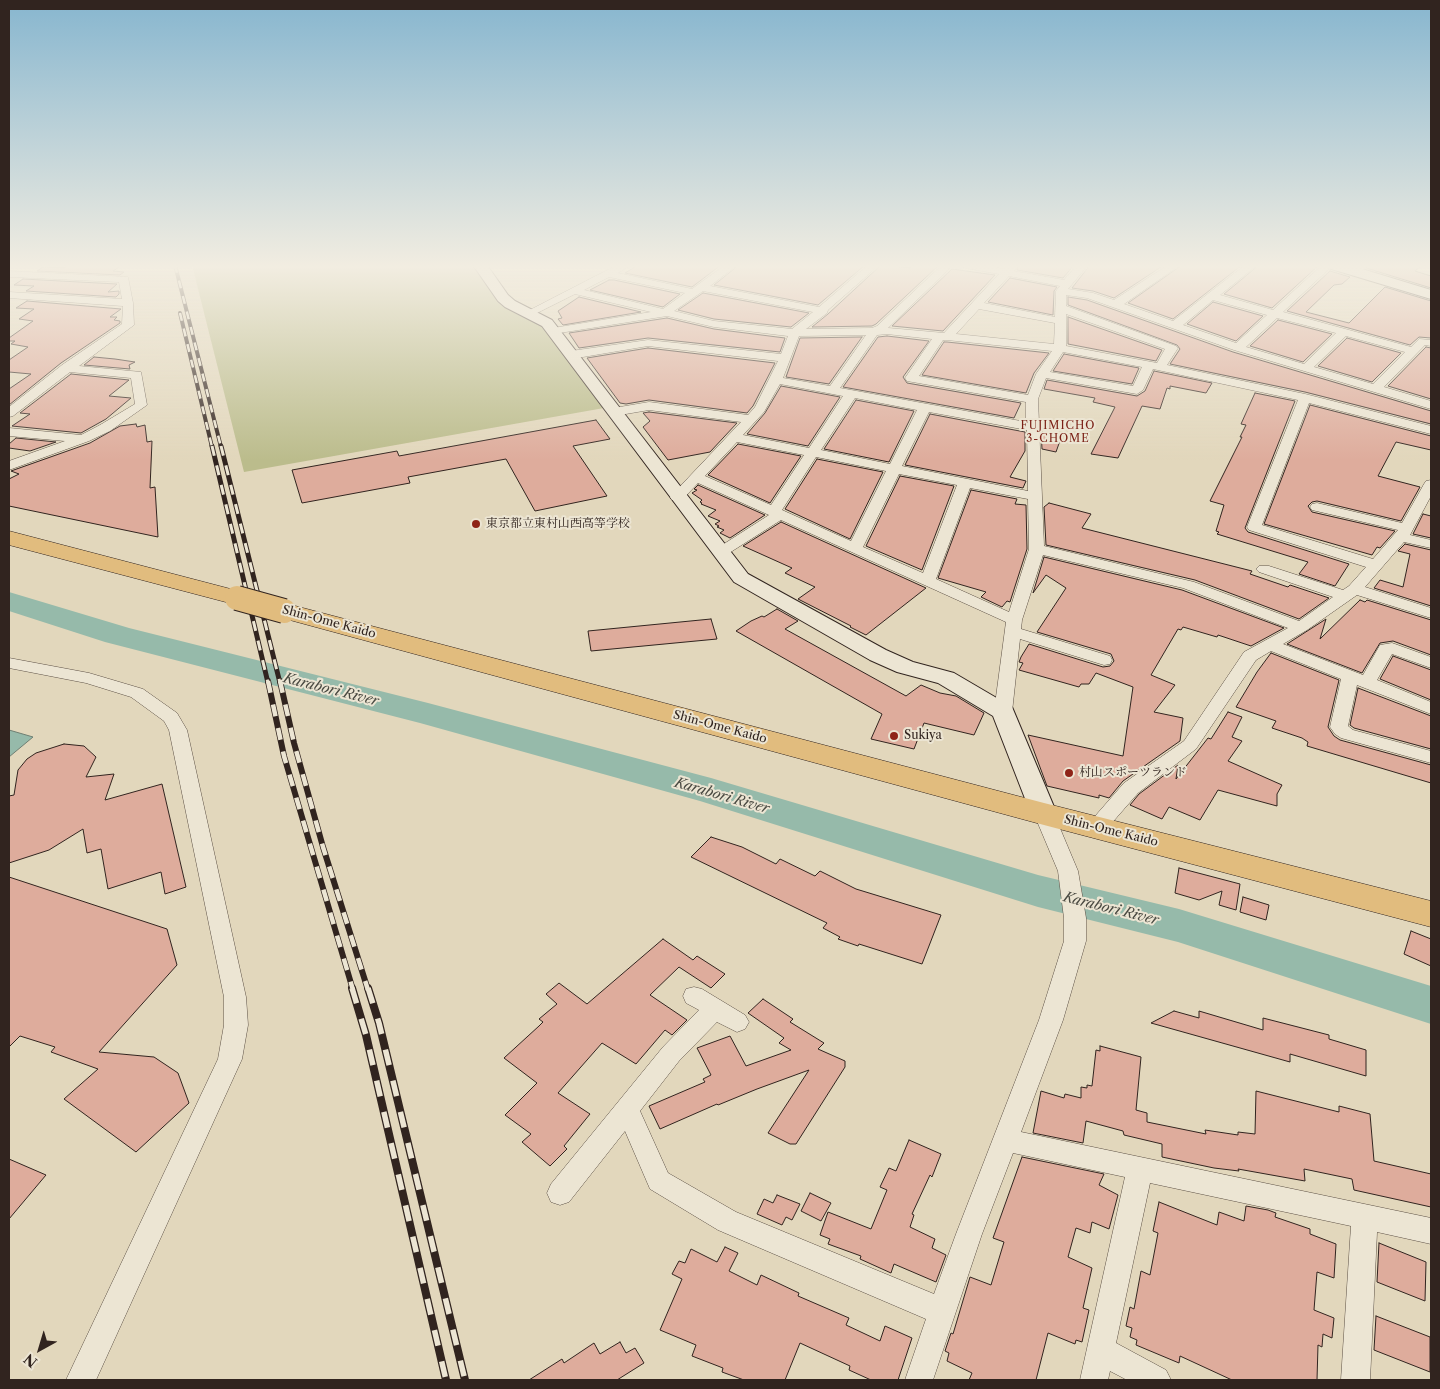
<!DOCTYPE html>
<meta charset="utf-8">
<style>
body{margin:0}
#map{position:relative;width:1440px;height:1389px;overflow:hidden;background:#e2d7bc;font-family:"Libre Caslon Text",serif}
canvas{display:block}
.frame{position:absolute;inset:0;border:10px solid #31241f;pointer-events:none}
.north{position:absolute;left:15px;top:1324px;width:50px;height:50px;-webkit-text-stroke:4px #ece5d3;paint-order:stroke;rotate:219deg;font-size:14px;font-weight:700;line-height:20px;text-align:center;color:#31241f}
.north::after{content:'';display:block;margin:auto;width:18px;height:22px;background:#31241f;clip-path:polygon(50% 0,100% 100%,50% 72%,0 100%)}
</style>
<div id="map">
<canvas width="1440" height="1389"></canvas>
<div class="frame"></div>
<div class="north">N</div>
</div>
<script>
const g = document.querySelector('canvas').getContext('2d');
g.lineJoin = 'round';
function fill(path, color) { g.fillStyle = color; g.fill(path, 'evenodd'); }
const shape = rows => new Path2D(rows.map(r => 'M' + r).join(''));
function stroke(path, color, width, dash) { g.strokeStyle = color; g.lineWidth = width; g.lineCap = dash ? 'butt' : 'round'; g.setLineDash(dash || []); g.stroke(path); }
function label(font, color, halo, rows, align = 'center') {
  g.font = font + ' "Libre Caslon Text","Noto Serif JP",serif'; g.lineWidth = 4; g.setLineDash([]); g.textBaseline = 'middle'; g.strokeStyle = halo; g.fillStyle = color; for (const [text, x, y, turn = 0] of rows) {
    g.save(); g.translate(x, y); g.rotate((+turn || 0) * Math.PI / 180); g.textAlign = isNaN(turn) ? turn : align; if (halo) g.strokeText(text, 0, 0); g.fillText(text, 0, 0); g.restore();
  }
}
const green = shape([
 [192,265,475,265,494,295,544,324,604,408,244,472]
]);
const water = shape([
 [9,730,33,737,9,757,9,730]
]);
const river = shape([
 [9,592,129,628,428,703,711,778,1038,875,1179,909,1431,986,1431,1024,1178,942,1038,907,700,801,420,723,105,642,9,611,9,592]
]);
const building = shape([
 [68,265,122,265,113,271,124,272,120,275,37,271,43,267,64,268,68,265],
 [638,265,721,265,692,287,625,273,638,265],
 [739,265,865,265,818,305,714,285,739,265],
 [881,265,910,268,913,265,938,266,876,324,872,326,812,327,828,314,881,265],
 [1018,265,1074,265,1063,278,1017,270,1018,265],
 [1090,265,1164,265,1114,298,1093,291,1072,288,1090,265],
 [1182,265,1242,265,1173,319,1128,303,1182,265],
 [1259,265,1319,265,1272,308,1224,294,1259,265],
 [1369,265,1422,265,1415,271,1431,276,1431,288,1366,268,1369,265],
 [952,269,995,275,943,331,892,326,952,269],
 [1330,271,1350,277,1342,284,1334,285,1306,312,1349,323,1385,287,1431,301,1431,338,1419,337,1410,345,1287,311,1330,271],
 [1010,278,1057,287,1054,291,1053,315,988,302,1010,278],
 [23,279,117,284,108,292,119,291,119,294,116,297,26,291,34,286,14,285,23,279],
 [609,280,614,280,680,294,663,307,590,290,609,280],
 [703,293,809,313,791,327,714,319,678,310,703,293],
 [579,297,641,312,563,325,558,319,562,318,558,311,579,297],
 [1068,297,1087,300,1233,352,1431,411,1431,424,1305,392,1170,364,1180,349,1177,345,1068,305,1068,297],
 [27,301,121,309,110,317,117,317,114,320,120,321,120,323,61,363,9,405,9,389,31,374,9,372,9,360,28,347,11,344,15,341,9,341,9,338,33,321,19,319,34,309,16,308,27,301],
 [1213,302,1263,316,1236,341,1187,324,1213,302],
 [1068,317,1162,350,1156,361,1068,344,1068,317],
 [667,318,714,329,785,338,780,352,648,338,579,348,569,333,667,318],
 [1278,320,1332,334,1303,362,1250,346,1278,320],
 [887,336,929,341,903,377,907,383,1021,403,1014,418,843,387,878,337,887,336],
 [862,337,829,384,786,377,800,338,862,337],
 [1347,338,1401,353,1372,382,1318,366,1347,338],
 [944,342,947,342,1049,353,1034,373,1026,393,922,375,944,342],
 [1426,347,1431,348,1431,399,1388,386,1426,347],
 [648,348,775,363,753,406,747,413,649,400,626,404,620,403,587,358,648,348],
 [1064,354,1139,368,1132,384,1053,371,1064,354],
 [94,357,115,359,135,362,129,365,130,369,84,365,94,357],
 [1154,371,1212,383,1206,393,1170,386,1170,389,1167,388,1160,409,1142,406,1118,458,1091,454,1115,407,1093,402,1095,398,1044,389,1047,380,1137,396,1145,391,1154,371],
 [71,374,129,380,109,396,131,398,106,419,81,433,12,426,30,414,20,413,71,374],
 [781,386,840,397,808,446,747,434,765,413,781,386],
 [1255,393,1295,401,1245,528,1248,532,1349,564,1335,586,1299,574,1308,562,1217,534,1219,532,1216,531,1224,505,1210,501,1242,437,1240,437,1246,425,1241,424,1255,393],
 [856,400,914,411,889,462,824,449,856,400],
 [1310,405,1431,436,1431,450,1396,442,1378,476,1420,487,1401,521,1317,501,1312,502,1308,506,1312,512,1395,531,1380,548,1377,547,1372,555,1264,524,1310,405],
 [649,412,737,423,710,452,668,460,643,427,650,421,643,413,649,412],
 [930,414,1025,432,1025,451,1010,477,1026,481,1023,488,905,465,930,414],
 [596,420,610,439,573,446,607,496,535,511,506,459,408,477,410,483,302,503,292,470,397,451,399,456,596,420],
 [136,424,137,427,145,425,147,442,152,441,150,488,155,487,158,537,9,506,9,479,19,474,11,471,90,443,120,426,136,424],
 [1041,430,1042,432,1062,435,1056,452,1042,449,1041,430],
 [16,438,56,442,30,451,9,448,9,444,16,438],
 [738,444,801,456,770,503,708,475,738,444],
 [817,459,883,472,850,539,785,509,817,459],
 [900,476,954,486,922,570,866,546,900,476],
 [698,485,765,515,730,538,720,533,724,530,717,527,719,526,715,524,720,521,708,516,716,510,701,504,702,503,700,502,702,500,692,493,697,490,694,489,698,485],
 [971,490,1017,499,1015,504,1026,505,1027,549,1010,602,1007,601,1002,607,981,597,986,592,938,578,971,490],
 [1049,503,1091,514,1082,528,1252,571,1250,574,1288,587,1290,585,1329,598,1299,619,1195,580,1046,545,1044,507,1049,503],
 [1423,514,1431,516,1431,538,1413,534,1423,514],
 [781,522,926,588,866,635,850,627,851,626,798,599,815,587,785,573,792,568,743,546,781,522],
 [1405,544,1431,550,1431,606,1374,588,1380,580,1403,587,1410,554,1398,551,1405,544],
 [1044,557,1182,590,1284,628,1251,646,1218,635,1217,637,1183,627,1181,630,1178,629,1151,675,1175,685,1154,712,1183,718,1180,741,1123,781,1109,798,1099,795,1099,798,1047,786,1028,735,1123,756,1133,687,1096,673,1089,684,1081,684,1079,687,1019,670,1023,663,1019,662,1021,657,1029,644,1103,667,1110,666,1114,661,1111,654,1037,632,1066,588,1046,575,1033,593,1044,557],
 [1360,600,1365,602,1367,600,1431,620,1431,655,1393,641,1380,643,1362,673,1287,644,1326,619,1320,639,1360,600],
 [777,609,798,621,785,629,906,696,921,685,940,693,956,696,984,713,974,735,924,723,914,749,871,739,882,714,736,631,751,621,762,616,764,617,777,609],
 [711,619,717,639,591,651,588,631,711,619],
 [1271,653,1339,680,1328,727,1334,736,1340,740,1431,765,1431,783,1307,746,1308,742,1302,738,1272,728,1276,721,1236,707,1257,672,1271,653],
 [1393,656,1431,670,1431,700,1380,679,1393,656],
 [1358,688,1431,716,1431,749,1354,728,1350,725,1358,688],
 [1228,712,1242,717,1232,737,1242,741,1228,761,1282,785,1277,794,1277,806,1218,790,1200,820,1169,807,1162,819,1130,805,1139,794,1178,765,1176,779,1208,738,1211,739,1228,712],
 [64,744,84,746,96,757,86,777,114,774,105,800,162,784,186,887,165,894,161,872,108,889,101,849,87,853,83,829,49,850,9,863,9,796,14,795,18,770,27,759,36,753,64,744],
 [711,837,742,847,776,864,780,859,815,876,820,871,856,889,941,915,922,964,859,944,858,946,838,939,840,937,823,928,827,923,691,857,711,837],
 [1179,868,1240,884,1236,910,1219,905,1222,891,1199,900,1175,893,1179,868],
 [9,877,167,929,177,965,99,1052,154,1057,178,1073,189,1103,136,1152,64,1099,98,1069,51,1052,55,1047,20,1036,9,1047,9,877],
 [1243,897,1269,905,1266,920,1240,912,1243,897],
 [1411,931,1431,939,1431,966,1404,954,1411,931],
 [663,939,693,960,697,956,725,974,711,988,679,967,650,995,687,1020,672,1035,665,1030,636,1064,602,1043,558,1093,590,1114,564,1146,567,1149,550,1166,522,1142,531,1134,505,1115,537,1083,504,1058,539,1026,543,1022,539,1019,557,1004,546,994,559,983,587,1004,663,939],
 [763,999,793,1019,790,1022,824,1043,818,1049,845,1061,845,1067,796,1144,790,1144,768,1133,809,1070,757,1089,718,1105,717,1104,660,1129,649,1106,705,1082,703,1079,711,1075,697,1048,730,1036,746,1066,791,1050,779,1043,784,1038,748,1013,763,999],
 [1174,1011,1199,1018,1199,1011,1263,1030,1263,1018,1329,1035,1329,1039,1366,1050,1366,1076,1290,1054,1290,1062,1151,1023,1174,1011],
 [1100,1046,1141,1057,1136,1110,1147,1113,1147,1122,1206,1134,1205,1130,1238,1135,1238,1132,1255,1134,1256,1091,1339,1112,1339,1106,1370,1114,1374,1161,1431,1174,1431,1207,1354,1190,1352,1179,1304,1169,1305,1181,1238,1169,1239,1171,1214,1168,1162,1157,1162,1144,1124,1135,1123,1131,1086,1121,1083,1143,1033,1133,1041,1091,1064,1098,1065,1094,1081,1098,1081,1087,1087,1088,1087,1085,1092,1086,1096,1050,1100,1051,1100,1046],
 [909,1140,941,1154,932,1177,930,1175,912,1214,914,1215,910,1227,935,1239,932,1248,946,1255,936,1282,894,1264,891,1273,860,1259,861,1256,828,1244,830,1239,820,1235,828,1212,871,1229,887,1190,880,1187,889,1168,896,1171,909,1140],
 [1022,1157,1104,1174,1099,1185,1118,1195,1109,1229,1092,1222,1090,1233,1076,1228,1068,1257,1092,1268,1083,1308,1089,1310,1082,1342,1076,1340,1075,1344,1048,1333,1036,1380,969,1380,972,1373,947,1361,949,1353,945,1351,951,1333,953,1334,970,1277,991,1285,1004,1242,993,1238,1022,1157],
 [9,1159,46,1175,9,1219,9,1159],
 [810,1193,831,1203,821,1221,801,1211,810,1193],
 [777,1195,800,1204,792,1220,786,1217,782,1225,757,1214,764,1199,773,1203,777,1195],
 [1159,1202,1217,1225,1219,1212,1244,1221,1246,1206,1268,1210,1276,1213,1275,1217,1310,1229,1310,1234,1336,1244,1334,1278,1317,1272,1314,1310,1334,1318,1332,1338,1323,1334,1322,1347,1318,1345,1317,1380,1232,1380,1180,1356,1179,1363,1136,1345,1137,1340,1130,1337,1132,1328,1126,1326,1130,1307,1134,1309,1141,1271,1150,1275,1158,1233,1153,1231,1159,1202],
 [1379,1243,1426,1262,1425,1301,1377,1282,1379,1243],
 [725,1247,738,1253,729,1271,757,1285,761,1275,799,1293,798,1296,849,1318,846,1325,880,1341,885,1326,912,1338,898,1380,871,1380,849,1370,850,1366,800,1343,785,1380,744,1380,722,1372,723,1368,692,1356,696,1345,660,1330,682,1279,672,1274,679,1261,685,1263,691,1249,717,1262,725,1247],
 [1376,1316,1430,1337,1430,1372,1374,1350,1376,1316],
 [620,1342,626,1353,635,1348,644,1363,617,1380,529,1380,562,1359,564,1363,594,1343,600,1354,620,1342]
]);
const street = shape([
 [617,265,631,265,618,273,692,289,725,265,737,265,710,286,819,307,868,265,879,265,828,310,827,313,806,329,872,328,877,326,942,265,953,265,888,328,944,333,999,274,965,268,960,265,983,265,1004,269,1008,265,1016,265,1017,267,1014,271,1064,280,1077,265,1088,265,1068,289,1093,293,1114,300,1168,265,1180,265,1124,304,1173,321,1245,265,1257,265,1220,295,1273,310,1322,265,1333,265,1283,312,1411,347,1419,339,1431,340,1431,346,1425,345,1384,387,1431,401,1431,409,1234,350,1087,298,1066,295,1066,306,1176,346,1178,348,1167,365,1305,394,1431,426,1431,434,1309,403,1262,525,1373,559,1398,530,1312,510,1310,507,1312,504,1317,503,1402,523,1424,484,1426,481,1431,480,1431,496,1410,535,1431,540,1431,548,1404,542,1365,587,1431,608,1431,618,1357,595,1307,630,1283,644,1363,675,1380,645,1392,643,1431,657,1431,668,1392,654,1377,680,1431,702,1431,714,1357,685,1348,726,1353,730,1431,751,1431,763,1341,738,1335,734,1330,727,1341,679,1271,651,1256,660,1196,749,1138,793,1104,832,1097,834,1090,832,1087,827,1090,822,1124,783,1184,741,1244,652,1288,628,1183,588,1043,555,1022,620,1021,629,1110,656,1112,660,1110,664,1104,665,1020,639,1012,712,1009,716,1003,718,997,716,994,712,1006,622,781,520,726,555,716,555,713,552,716,549,769,515,698,483,682,500,672,500,670,497,741,422,649,410,614,416,608,412,614,408,649,402,748,415,755,407,778,361,648,346,571,359,565,355,571,351,648,340,781,354,788,336,714,327,667,316,553,334,549,333,547,331,553,328,651,312,575,294,533,315,529,316,524,313,617,265],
 [1009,276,1060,286,1056,291,1055,317,984,303,1009,276],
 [609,277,685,293,663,309,584,290,609,277],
 [703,291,813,312,792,329,714,321,674,311,703,291],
 [1213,300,1267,315,1236,343,1183,325,1213,300],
 [979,309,1055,323,1054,344,956,334,979,309],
 [1066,314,1165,349,1157,363,1066,346,1066,314],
 [1277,318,1336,333,1304,364,1246,347,1277,318],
 [887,334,932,339,905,378,907,381,1026,402,1026,422,840,388,877,335,887,334],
 [866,335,830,386,783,378,799,336,866,335],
 [1346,336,1405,352,1373,384,1314,367,1346,336],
 [943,340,947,340,1052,351,1036,374,1028,395,919,376,943,340],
 [1063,352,1142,367,1133,386,1050,372,1063,352],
 [1153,369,1298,400,1247,527,1249,530,1366,567,1349,586,1343,590,1269,566,1259,566,1256,569,1259,572,1333,597,1299,621,1194,582,1044,546,1038,399,1046,378,1137,394,1143,390,1153,369],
 [780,384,843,396,809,448,743,435,764,412,780,384],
 [855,398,917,410,890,464,821,450,855,398],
 [929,412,1027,430,1028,491,902,466,929,412],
 [737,442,804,455,771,505,705,476,737,442],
 [816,457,886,471,851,541,782,510,816,457],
 [899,474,957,485,923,573,863,547,899,474],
 [970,488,1028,499,1029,549,1009,612,936,579,970,488],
 [1356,265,1367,265,1358,274,1350,274,1349,272,1356,265],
 [9,271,128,277,133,303,134,325,79,366,141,372,147,405,110,431,89,441,9,470,9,461,65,441,9,436,9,428,81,435,100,425,135,404,131,378,70,372,13,416,9,417,9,407,62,365,122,324,123,306,9,298,9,292,122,299,119,282,11,277,9,277,9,271],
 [9,658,89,673,143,689,177,713,187,730,246,997,248,1025,242,1059,96,1380,66,1380,218,1059,224,1025,224,997,169,730,164,721,131,697,86,683,9,668,9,658],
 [1044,807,1051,809,1054,814,1078,871,1086,918,1086,941,1063,1020,1021,1132,1431,1218,1431,1244,1377,1232,1370,1380,1341,1380,1351,1226,1150,1183,1116,1343,1166,1370,1171,1380,1127,1380,1110,1371,1108,1380,1080,1380,1125,1177,1013,1153,982,1234,933,1380,905,1380,926,1319,718,1230,650,1189,625,1131,569,1202,560,1205,551,1202,547,1193,551,1184,663,1047,699,1010,686,1003,683,996,686,989,694,987,702,989,745,1015,749,1022,745,1029,737,1032,717,1022,679,1061,640,1111,668,1173,736,1212,934,1294,956,1234,1039,1020,1064,941,1064,918,1058,871,1034,814,1037,809,1044,807]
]);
const secondary = shape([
 [473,265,487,265,508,295,515,301,552,320,748,574,886,650,913,662,954,673,1012,707,1057,814,1053,821,1044,823,1035,821,1031,814,993,716,938,683,897,672,870,660,734,582,542,326,505,307,498,301,473,265],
 [1326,265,1349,265,1431,290,1431,299,1328,268,1326,265]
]);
const primary = shape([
 [9,531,246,593,249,598,246,603,237,605,9,545,9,531],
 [284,603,1044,803,1431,901,1431,927,1044,825,275,616,271,611,275,606,284,603]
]);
const railFar3 = shape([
 [175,265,221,447],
 [180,313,212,447]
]);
const railFar2 = shape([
 [212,446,268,683],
 [221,446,280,683]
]);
const railFar1 = shape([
 [268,681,284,756,353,990],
 [280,681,294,743,323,847,368,990]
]);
const rail = shape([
 [352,988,366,1035,446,1380],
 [368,988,379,1023,465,1380]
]);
const primaryBridge = shape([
 [237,598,284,611]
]);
const markers = [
 [476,524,5,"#8f2418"],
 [894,736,5,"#8f2418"],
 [1069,773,5,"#8f2418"]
];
const farNeighbourhoodnames = [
 ["FUJIMICHO",1058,426],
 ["3-CHOME",1058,439]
];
const poiNames = [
 ["東京都立東村山西高等学校",486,524],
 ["Sukiya",904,736],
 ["村山スポーツランド",1079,773]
];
const streetNames = [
 ["Shin-Ome Kaido",329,622,15],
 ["Shin-Ome Kaido",720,727,15],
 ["Shin-Ome Kaido",1111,831,14]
];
const waterNames = [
 ["Karabori River",331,690,14],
 ["Karabori River",722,796,16],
 ["Karabori River",1111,909,14]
];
fill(green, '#bbbc8c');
fill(water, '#96baaa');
stroke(water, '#6e7e72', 1);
fill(river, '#96baaa');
fill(building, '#deac9c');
stroke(building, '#31241f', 1);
stroke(street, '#5d5146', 1);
stroke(secondary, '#31241f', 2);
stroke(primary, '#31241f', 1);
fill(street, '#ece5d3');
fill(secondary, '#ece5d3');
fill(primary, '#e1bc7e');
stroke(railFar3, '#31241f', 4);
stroke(railFar2, '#31241f', 5);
stroke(railFar1, '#31241f', 6);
stroke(rail, '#31241f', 8);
stroke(railFar3, '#ece5d3', 2.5, [8]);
stroke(railFar2, '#ece5d3', 3, [10]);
stroke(railFar1, '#ece5d3', 4.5, [12]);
stroke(rail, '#ece5d3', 5.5, [16]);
stroke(primaryBridge, '#31241f', 26, []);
stroke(primaryBridge, '#e1bc7e', 24);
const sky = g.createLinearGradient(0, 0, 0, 460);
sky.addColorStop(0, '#87b6cf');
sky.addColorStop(0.58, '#f2ede1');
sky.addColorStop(1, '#f2ede100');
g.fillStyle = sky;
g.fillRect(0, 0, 1440, 460);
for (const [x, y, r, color] of markers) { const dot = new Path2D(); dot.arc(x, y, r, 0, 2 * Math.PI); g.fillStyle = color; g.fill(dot); stroke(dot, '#ece5d3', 2); }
g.letterSpacing = '1px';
label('11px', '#7a1f14', '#ece5d3', farNeighbourhoodnames);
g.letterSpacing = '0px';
label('12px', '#31241f', '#ece5d3', poiNames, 'left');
label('12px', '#31241f', '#ece5d3', streetNames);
label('italic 14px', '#4a4a42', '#ece5d3', waterNames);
</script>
